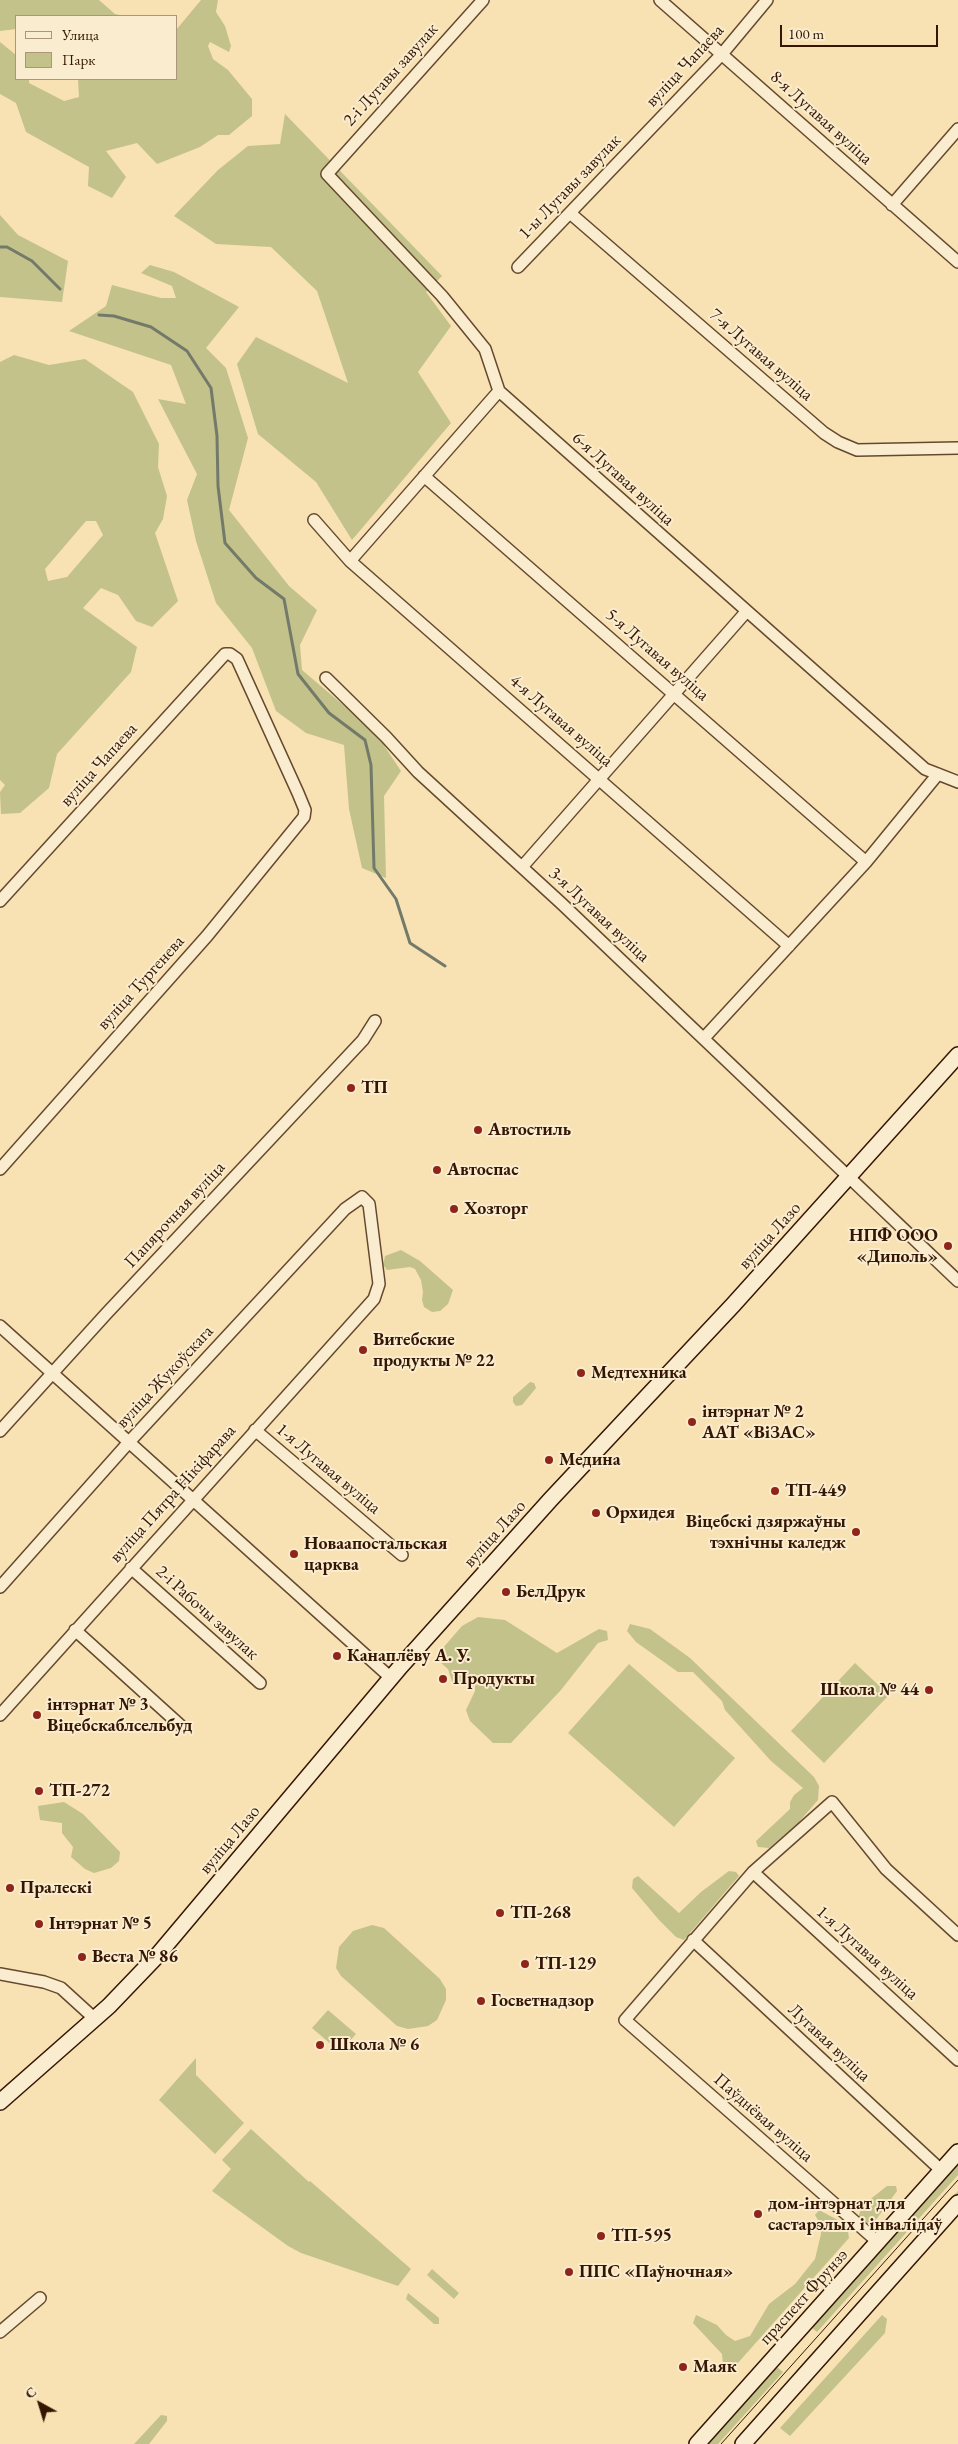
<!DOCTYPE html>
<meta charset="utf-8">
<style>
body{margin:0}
#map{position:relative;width:958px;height:2444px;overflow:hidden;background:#f8e2b4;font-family:"EB Garamond",serif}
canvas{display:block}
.legend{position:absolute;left:15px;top:15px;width:162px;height:65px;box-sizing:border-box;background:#faecce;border:1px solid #ab967d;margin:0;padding:6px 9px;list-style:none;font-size:15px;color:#341603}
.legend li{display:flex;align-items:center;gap:10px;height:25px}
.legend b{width:25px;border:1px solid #ab967d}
.north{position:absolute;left:15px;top:2379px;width:50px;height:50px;-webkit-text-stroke:4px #faecce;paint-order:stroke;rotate:321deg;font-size:14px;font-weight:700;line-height:20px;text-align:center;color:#341603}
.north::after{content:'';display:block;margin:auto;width:18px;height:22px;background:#341603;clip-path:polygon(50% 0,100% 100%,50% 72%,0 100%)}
.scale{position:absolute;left:780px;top:25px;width:158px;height:22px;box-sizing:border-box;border:2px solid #341603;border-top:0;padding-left:6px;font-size:15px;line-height:18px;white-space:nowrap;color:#341603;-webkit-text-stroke:4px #faecce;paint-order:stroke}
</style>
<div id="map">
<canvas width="958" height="2444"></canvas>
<ul class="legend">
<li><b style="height:6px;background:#faecce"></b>Улица</li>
<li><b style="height:14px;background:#c2c28a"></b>Парк</li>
</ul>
<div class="north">С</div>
<div class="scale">100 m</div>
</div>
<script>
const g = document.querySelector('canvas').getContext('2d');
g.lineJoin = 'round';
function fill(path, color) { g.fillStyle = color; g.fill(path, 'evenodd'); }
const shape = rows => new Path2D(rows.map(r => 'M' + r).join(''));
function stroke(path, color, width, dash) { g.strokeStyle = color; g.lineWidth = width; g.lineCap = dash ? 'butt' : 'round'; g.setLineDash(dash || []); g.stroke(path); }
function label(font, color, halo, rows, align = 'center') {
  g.font = font + ' "EB Garamond",serif'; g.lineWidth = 4; g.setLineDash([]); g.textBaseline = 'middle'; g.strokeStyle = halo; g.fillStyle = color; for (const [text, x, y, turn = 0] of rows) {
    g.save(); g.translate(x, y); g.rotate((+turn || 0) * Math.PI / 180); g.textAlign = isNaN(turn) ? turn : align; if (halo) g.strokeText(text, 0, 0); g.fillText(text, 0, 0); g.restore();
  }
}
const green = shape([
 [0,0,99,0,115,14,124,16,16,16,16,29,0,31],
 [201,0,218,0,216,12,225,26,231,46,229,52,210,42,208,46,213,59,228,70,252,99,252,116,229,135,218,135,200,147,157,164,137,143,106,151,126,177,112,198,88,186,89,167,26,132,16,103,0,94,0,42,16,55,16,79,29,79,29,83,64,101,79,97,78,79,176,79,176,30],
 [285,114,442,276,426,292,451,326,418,372,451,423,352,540,316,482,258,434,237,364,256,337,348,383,317,291,271,247,216,244,174,216,218,170,248,146,280,144],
 [0,215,18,235,68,261,62,302,0,297],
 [150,265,174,272,239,307,206,348,226,368,248,438,229,510,289,586,317,610,300,645,302,670,375,732,401,771,384,796,386,878,362,868,349,809,344,745,306,733,276,711,252,648,216,603,196,541,187,500,197,474,158,399,186,404,171,365,69,331,106,306,112,285,161,298,176,298,172,286,141,273],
 [14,355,49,365,85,359,133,392,159,444,158,467,167,496,163,519,155,533,178,601,152,627,136,621,118,595,101,588,83,608,137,647,131,672,57,754,49,788,20,813,1,814,0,792,5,785,0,780,0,362],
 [86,521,96,521,103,535,67,577,48,581,45,569],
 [401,1250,420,1261,453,1290,448,1304,440,1311,432,1312,424,1307,422,1300,423,1292,421,1280,415,1269,410,1267,387,1270,383,1265,385,1256],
 [530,1382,534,1383,536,1388,522,1405,516,1406,513,1402,513,1397],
 [478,1617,505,1620,557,1653,599,1629,607,1631,608,1640,598,1643,561,1690,511,1743,493,1743,470,1721,466,1710,475,1691,475,1684,470,1679,456,1685,452,1681,448,1669,441,1663,442,1649,462,1626],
 [630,1624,650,1629,690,1658,814,1777,819,1786,818,1800,798,1823,769,1848,758,1847,756,1841,790,1809,790,1802,794,1795,803,1788,771,1761,725,1710,722,1701,693,1672,678,1672,636,1642,627,1631],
 [855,1663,889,1695,824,1763,791,1731],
 [629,1664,735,1758,674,1827,568,1733],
 [64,1802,83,1814,120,1852,119,1861,111,1868,94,1873,85,1869,71,1857,73,1847,62,1833,62,1823,40,1820,38,1806],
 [729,1871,736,1872,739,1876,684,1940,676,1937,659,1920,632,1888,633,1879,638,1876,679,1913,701,1892],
 [372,1925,384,1928,440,1979,446,1989,446,2000,437,2020,428,2026,408,2029,397,2026,341,1976,336,1968,339,1947,353,1931],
 [328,2010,356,2034,340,2052,312,2028],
 [196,2058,196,2075,244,2123,215,2154,159,2100],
 [251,2129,309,2182,310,2181,411,2269,398,2286,301,2253,288,2246,212,2191,231,2169,222,2160],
 [958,2165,958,2175,817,2332,812,2328],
 [887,2186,896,2186,897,2191,875,2221,869,2224,864,2223,858,2217,863,2205],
 [958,2191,958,2199,800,2375,796,2371],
 [819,2210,847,2225,849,2238,737,2364,729,2368,723,2364,722,2354,693,2323,696,2315,717,2325,726,2335,735,2341,750,2336,769,2304,795,2284,815,2259,821,2234,821,2225,815,2215],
 [432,2269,459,2293,454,2299,427,2275],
 [408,2293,439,2318,439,2324,434,2324,406,2299],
 [882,2315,887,2319,885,2333,790,2436,780,2428],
 [777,2367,783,2372,718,2444,708,2444],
 [161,2415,167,2416,167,2421,149,2444,134,2444]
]);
const stream = shape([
 [0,247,7,247,32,261,60,289],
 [99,315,114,316,151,327,187,351,211,388,217,436,218,486,225,543,256,578,284,599,298,674,329,713,365,740,371,765,374,868,396,899,410,943,445,966]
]);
const street = shape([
 [483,0,327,174,442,296,485,349,499,391,925,769,958,782],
 [660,0,958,262],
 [892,205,958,129],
 [570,213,824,433,838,442,857,450,958,448],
 [518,267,722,54,767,0],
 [424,476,866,862],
 [314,520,350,561,789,946],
 [350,561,499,391],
 [326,678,386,737,418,772,561,903,958,1281],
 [522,867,746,612],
 [0,901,225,654,230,654,237,659,298,793,305,810,304,817,207,936,0,1169],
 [704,1038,866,862,938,774],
 [0,1326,391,1678],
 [255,1430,402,1555],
 [0,1431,106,1314,363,1040,375,1021],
 [131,1568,260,1683],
 [0,1587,130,1441,345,1209,362,1197,369,1204,379,1284,374,1299,0,1715],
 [75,1630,180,1725],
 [753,1872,958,2060],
 [693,1940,942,2171],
 [0,1974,44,1982,61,1988,95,2019],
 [878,2242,625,2020,753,1872,832,1802,886,1869,958,1935],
 [0,2332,40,2298]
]);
const secondary = shape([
 [0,2102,109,2006,156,1957,401,1666,551,1499,733,1305,958,1055],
 [697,2444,958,2152],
 [743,2444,958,2203]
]);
const tram = shape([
 [721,2444,958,2180]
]);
const markers = [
 [351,1088,5,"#8f2418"],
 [478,1130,5,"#8f2418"],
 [437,1170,5,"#8f2418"],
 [454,1209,5,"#8f2418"],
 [948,1246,5,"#8f2418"],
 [363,1350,5,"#8f2418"],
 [581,1373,5,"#8f2418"],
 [692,1422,5,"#8f2418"],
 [549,1460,5,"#8f2418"],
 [775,1491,5,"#8f2418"],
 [596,1513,5,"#8f2418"],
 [856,1532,5,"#8f2418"],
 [294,1554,5,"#8f2418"],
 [506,1592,5,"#8f2418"],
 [337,1656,5,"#8f2418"],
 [443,1679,5,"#8f2418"],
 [929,1690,5,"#8f2418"],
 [37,1715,5,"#8f2418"],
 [39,1791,5,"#8f2418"],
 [10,1888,5,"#8f2418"],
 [500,1913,5,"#8f2418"],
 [39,1924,5,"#8f2418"],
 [82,1957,5,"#8f2418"],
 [525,1964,5,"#8f2418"],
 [481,2001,5,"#8f2418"],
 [320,2045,5,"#8f2418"],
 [758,2214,5,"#8f2418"],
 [601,2236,5,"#8f2418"],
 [569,2272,5,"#8f2418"],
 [683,2367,5,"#8f2418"]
];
const streetNames = [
 ["вуліца Чапаева",685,66,-47],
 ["2-і Лугавы завулак",391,75,-48],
 ["8-я Лугавая вуліца",821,118,42],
 ["1-ы Лугавы завулак",570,187,-46],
 ["7-я Лугавая вуліца",761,355,41],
 ["6-я Лугавая вуліца",623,479,42],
 ["5-я Лугавая вуліца",657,655,41],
 ["4-я Лугавая вуліца",561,721,41],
 ["вуліца Чапаева",99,765,-48],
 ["3-я Лугавая вуліца",599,915,43],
 ["вуліца Тургенева",141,983,-48],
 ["Папярочная вуліца",175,1215,-47],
 ["вуліца Лазо",770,1236,-48],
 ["вуліца Жукоўскага",165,1377,-47],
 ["1-я Лугавая вуліца",328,1469,40],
 ["вуліца Пятра Нікіфарава",173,1494,-48],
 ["вуліца Лазо",495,1534,-48],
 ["2-і Рабочы завулак",207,1613,42],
 ["вуліца Лазо",230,1840,-50],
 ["1-я Лугавая вуліца",867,1953,42],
 ["Лугавая вуліца",829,2043,43],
 ["Паўднёвая вуліца",763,2118,41],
 ["праспект Фрунзэ",804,2297,-48]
];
const poiNames = [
 ["ТП",361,1088],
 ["Автостиль",488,1130],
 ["Автоспас",447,1170],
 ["Хозторг",464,1209],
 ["НПФ ООО",938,1236,"right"],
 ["«Диполь»",938,1257,"right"],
 ["Витебские",373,1340],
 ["продукты № 22",373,1361],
 ["Медтехника",591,1373],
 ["інтэрнат № 2",702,1412],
 ["ААТ «ВіЗАС»",702,1433],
 ["Медина",559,1460],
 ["ТП-449",785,1491],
 ["Орхидея",606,1513],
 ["Віцебскі дзяржаўны",846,1522,"right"],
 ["тэхнічны каледж",846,1543,"right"],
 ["Новаапостальская",304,1544],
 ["царква",304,1565],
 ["БелДрук",516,1592],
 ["Канаплёву А. У.",347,1656],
 ["Продукты",453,1679],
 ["Школа № 44",919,1690,"right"],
 ["інтэрнат № 3",47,1705],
 ["Віцебскаблсельбуд",47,1726],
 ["ТП-272",49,1791],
 ["Пралескі",20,1888],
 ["ТП-268",510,1913],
 ["Інтэрнат № 5",49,1924],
 ["Веста № 86",92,1957],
 ["ТП-129",535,1964],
 ["Госветнадзор",491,2001],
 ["Школа № 6",330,2045],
 ["дом-інтэрнат для",768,2204],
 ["састарэлых і інвалідаў",768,2225],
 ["ТП-595",611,2236],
 ["ППС «Паўночная»",579,2272],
 ["Маяк",693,2367]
];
fill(green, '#c2c28a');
stroke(stream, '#737a6a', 3);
stroke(street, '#65492f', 14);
stroke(secondary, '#341603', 18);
stroke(street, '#faecce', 11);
stroke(secondary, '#faecce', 15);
stroke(tram, '#341603', 1);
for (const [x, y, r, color] of markers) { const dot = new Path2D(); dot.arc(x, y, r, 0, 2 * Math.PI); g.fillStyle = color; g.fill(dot); stroke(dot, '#faecce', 2); }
label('18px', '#341603', '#faecce', streetNames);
label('bold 18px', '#341603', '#faecce', poiNames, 'left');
</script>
